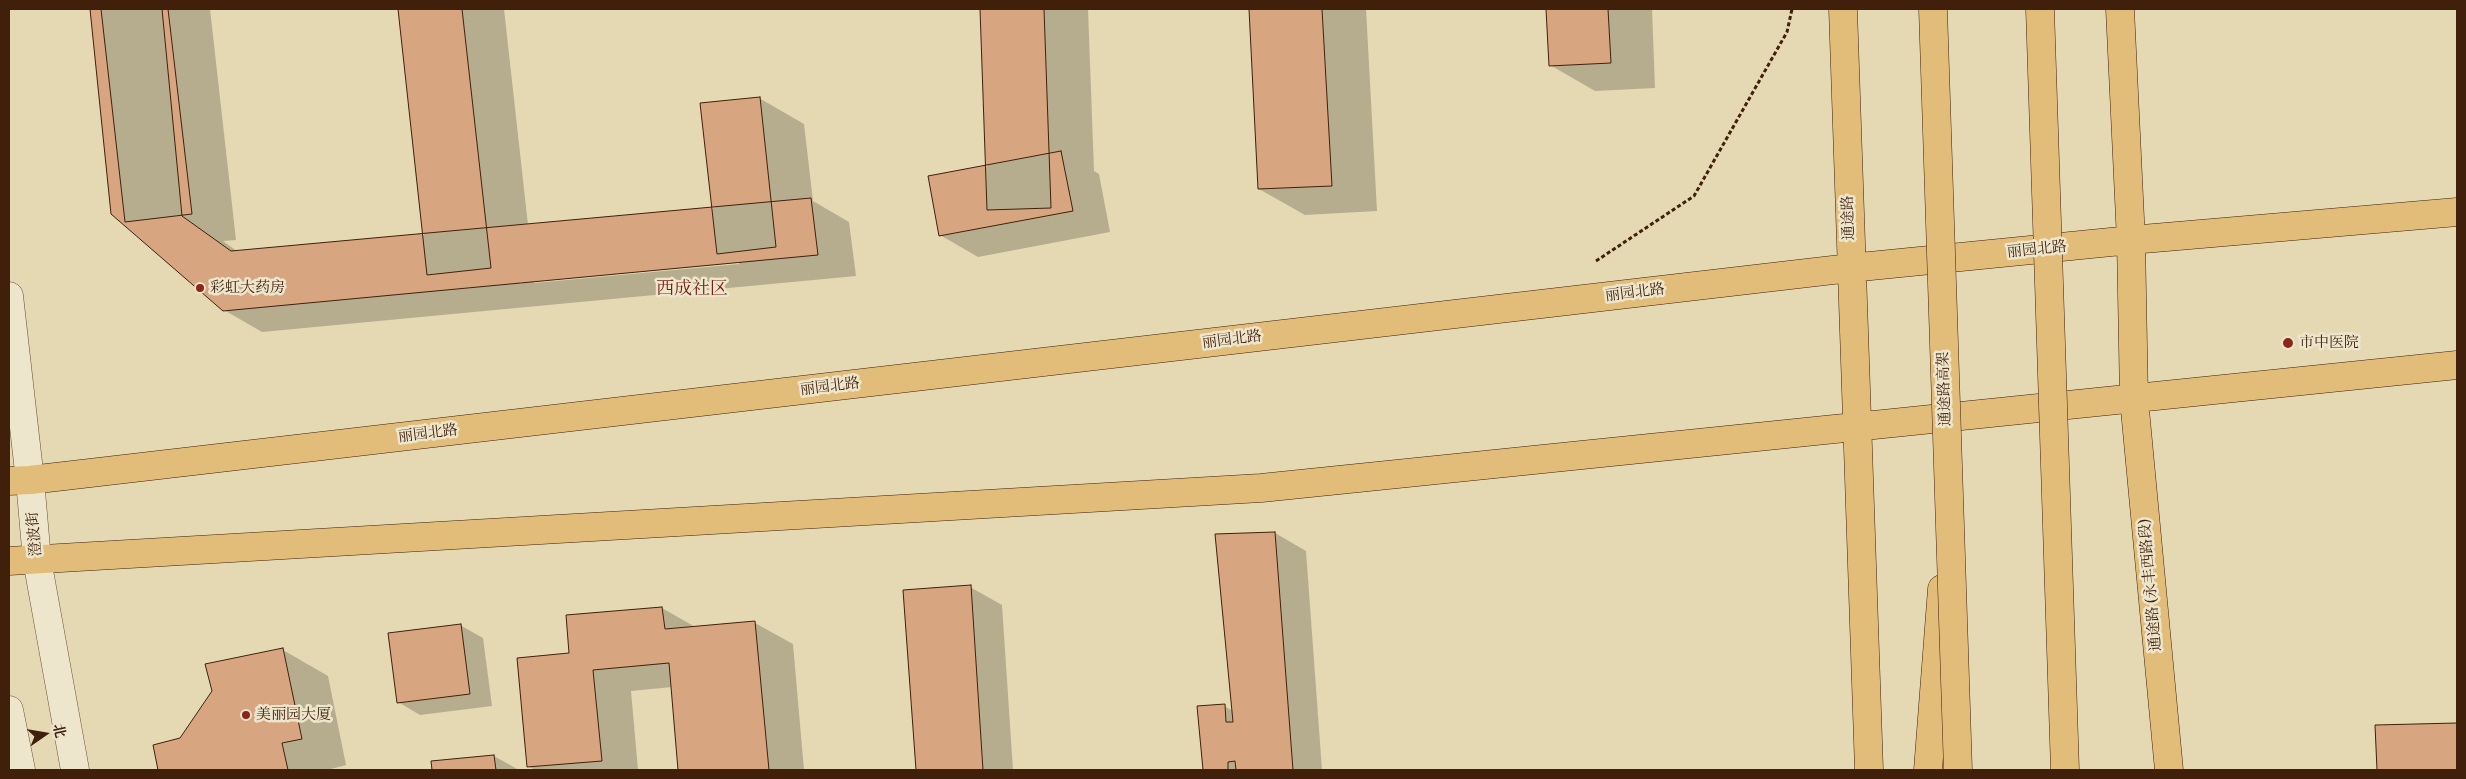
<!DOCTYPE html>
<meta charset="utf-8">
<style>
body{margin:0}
#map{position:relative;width:2466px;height:779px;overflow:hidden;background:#e4d9b2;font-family:"Gentium Book Plus","Noto Serif SC",serif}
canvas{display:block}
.frame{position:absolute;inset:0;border:10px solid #401f0b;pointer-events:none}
.north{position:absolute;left:20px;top:709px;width:50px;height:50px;-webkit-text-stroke:4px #ede6cd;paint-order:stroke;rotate:77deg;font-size:14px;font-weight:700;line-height:20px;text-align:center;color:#401f0b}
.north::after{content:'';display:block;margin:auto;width:18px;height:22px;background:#401f0b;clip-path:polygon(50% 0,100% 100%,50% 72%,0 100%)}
</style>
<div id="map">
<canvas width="2466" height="779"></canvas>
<div class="frame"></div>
<div class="north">北</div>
</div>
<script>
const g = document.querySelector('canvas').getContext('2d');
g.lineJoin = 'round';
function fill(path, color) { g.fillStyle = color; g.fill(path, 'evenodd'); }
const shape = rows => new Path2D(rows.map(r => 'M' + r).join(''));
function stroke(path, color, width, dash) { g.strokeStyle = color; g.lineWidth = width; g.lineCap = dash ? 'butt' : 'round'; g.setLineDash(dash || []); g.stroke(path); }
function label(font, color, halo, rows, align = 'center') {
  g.font = font + ' "Gentium Book Plus","Noto Serif SC",serif'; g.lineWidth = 5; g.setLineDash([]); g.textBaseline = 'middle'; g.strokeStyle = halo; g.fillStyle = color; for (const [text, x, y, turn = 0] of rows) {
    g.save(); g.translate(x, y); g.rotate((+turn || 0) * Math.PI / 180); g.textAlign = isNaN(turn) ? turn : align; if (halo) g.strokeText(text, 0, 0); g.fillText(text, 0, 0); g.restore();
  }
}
const shadow = shape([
 [92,9,210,9,236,240,223,241,238,252,424,235,399,9,504,9,528,225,713,209,759,98,804,124,813,201,849,222,856,276,262,332,224,310,112,214],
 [739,261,739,264,534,283,534,280],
 [981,9,1088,9,1094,171,1099,174,1110,232,978,257,940,235,987,166],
 [1250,9,1366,9,1377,211,1305,215,1259,189],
 [1547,9,1652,9,1655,88,1595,91,1550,65],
 [1275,533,1306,551,1322,770,1204,770,1199,708,1224,706,1233,711],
 [970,587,1002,605,1013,770,917,770,905,591],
 [662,608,697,628,755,623,793,644,804,770,680,770,672,687,631,691,638,770,535,770,528,766,571,655,567,616],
 [460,625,483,638,492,706,420,715,398,702],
 [283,650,328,676,346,765,327,770,160,770,155,746,181,739,213,691],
 [2457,724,2457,770,2378,770,2377,727],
 [494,756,519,770,433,770,432,762]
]);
const building = shape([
 [90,9,162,9,182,216,231,251,811,198,818,255,223,311,111,214,90,9],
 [101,9,168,9,192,214,125,222,101,9],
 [398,9,462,9,491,268,427,275,398,9],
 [980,9,1044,9,1051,208,987,210,980,9],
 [1249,9,1322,9,1332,186,1258,189,1249,9],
 [1546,9,1608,9,1611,63,1549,66,1546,9],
 [760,97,776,247,717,254,700,103,760,97],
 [1061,151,1073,211,939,236,928,176,1061,151],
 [1275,532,1293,770,1236,770,1235,761,1228,762,1228,770,1203,770,1197,706,1225,704,1226,722,1233,722,1215,534,1275,532],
 [971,585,983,770,916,770,903,590,971,585],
 [662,607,665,629,755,621,769,770,678,770,669,663,593,670,602,761,527,767,517,658,569,653,566,615,662,607],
 [461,624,470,694,397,703,388,633,461,624],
 [283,648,302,739,282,743,288,770,158,770,153,745,180,738,212,691,205,664,283,648],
 [2457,723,2457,770,2377,770,2375,725,2457,723],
 [494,755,496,770,432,770,431,761,494,755]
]);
const path = shape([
 [1596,261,1694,196,1787,32,1792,9]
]);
const minor = shape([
 [9,296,30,480,37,560,75,770],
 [9,710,21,770]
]);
const major = shape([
 [1843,9,1869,770],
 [2120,9,2131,240,2134,399,2169,770],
 [9,481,30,480,1850,268,2131,240,2457,212],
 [9,561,1261,488,2457,365]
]);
const highway = shape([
 [1928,770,1942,589]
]);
const highwayBridge = shape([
 [1933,9,1958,770],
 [2040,9,2065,770]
]);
const markers = [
 [200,288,5,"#8f2418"],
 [2288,343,6,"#8f2418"],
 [246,715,5,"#8f2418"]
];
const streetNames = [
 ["通途路",1849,218,-92],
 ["丽园北路",2037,250,-6],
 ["丽园北路",1635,293,-7],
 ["丽园北路",1232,340,-7],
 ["丽园北路",830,387,-7],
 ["通途路高架",1945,389,-92],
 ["丽园北路",428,434,-7],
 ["澄波街",35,534,-95],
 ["通途路 (永丰西路段)",2151,585,-95]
];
const poiNames = [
 ["彩虹大药房",210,288],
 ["市中医院",2299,343],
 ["美丽园大厦",256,715]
];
const quarterNames = [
 ["西成社区",692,289]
];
fill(shadow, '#0003');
fill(building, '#d7a681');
stroke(building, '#401f0b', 1);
stroke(minor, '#694e35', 29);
stroke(major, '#401f0b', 29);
stroke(highway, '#401f0b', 29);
stroke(path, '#401f0b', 3, [4, 2.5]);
stroke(minor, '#ede6cd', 28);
stroke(major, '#e2bc79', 28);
stroke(highway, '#e2bc79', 28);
stroke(highwayBridge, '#401f0b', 29, []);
stroke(highwayBridge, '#e2bc79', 28);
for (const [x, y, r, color] of markers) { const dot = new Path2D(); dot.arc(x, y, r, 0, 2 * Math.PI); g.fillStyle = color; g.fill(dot); stroke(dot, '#ede6cd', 2); }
label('15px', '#401f0b', '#ede6cd', streetNames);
label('15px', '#401f0b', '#ede6cd', poiNames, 'left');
label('18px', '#7a1f14', '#ede6cd', quarterNames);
</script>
